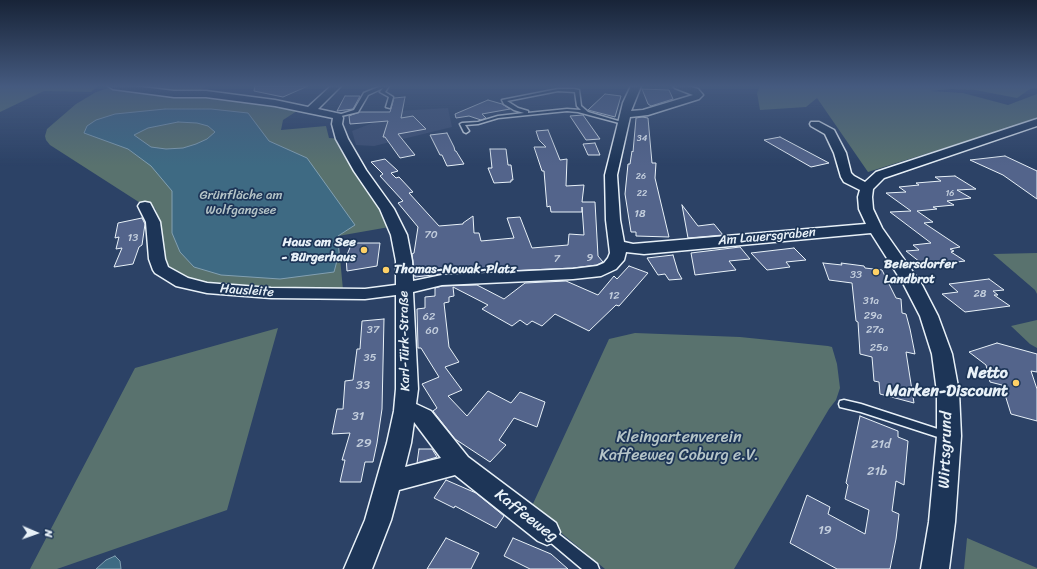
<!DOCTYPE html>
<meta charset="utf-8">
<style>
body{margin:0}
#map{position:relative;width:1037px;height:569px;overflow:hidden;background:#2c4266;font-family:Sriracha,sans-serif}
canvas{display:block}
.north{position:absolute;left:16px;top:513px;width:40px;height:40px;-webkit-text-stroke:3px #1d3557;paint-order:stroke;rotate:92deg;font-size:11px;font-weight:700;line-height:16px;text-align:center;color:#e8f1f8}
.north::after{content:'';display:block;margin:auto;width:14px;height:18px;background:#e8f1f8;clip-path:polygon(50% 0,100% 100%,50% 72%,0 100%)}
</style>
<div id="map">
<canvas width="1037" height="569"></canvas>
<div class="north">N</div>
</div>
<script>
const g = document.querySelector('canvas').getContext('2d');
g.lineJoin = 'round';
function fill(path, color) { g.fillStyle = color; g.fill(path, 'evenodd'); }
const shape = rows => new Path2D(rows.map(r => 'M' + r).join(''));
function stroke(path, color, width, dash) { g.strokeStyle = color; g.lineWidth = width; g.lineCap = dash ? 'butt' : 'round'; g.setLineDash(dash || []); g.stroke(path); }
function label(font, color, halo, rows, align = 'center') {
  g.font = font + ' Sriracha,sans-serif'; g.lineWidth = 3.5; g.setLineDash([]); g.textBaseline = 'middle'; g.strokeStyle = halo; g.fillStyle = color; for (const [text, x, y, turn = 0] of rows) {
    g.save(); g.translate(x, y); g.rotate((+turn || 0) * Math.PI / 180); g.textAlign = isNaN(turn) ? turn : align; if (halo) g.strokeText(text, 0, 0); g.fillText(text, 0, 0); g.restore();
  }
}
const built = shape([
 [448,108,452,127,374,146,356,145,352,131,375,122,380,112]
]);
const green = shape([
 [0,86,98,86,91,92,44,91,0,112],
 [115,86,296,106,297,111,283,120,281,130,326,126,329,138,342,139,395,226,338,236,343,290,217,287,193,282,163,265,159,219,155,208,145,206,50,145,46,140,45,136,47,129,76,104,96,92],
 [121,86,207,86,199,92,175,92],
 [760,86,1037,86,1037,88,1030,89,1017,98,975,90,951,89,931,91,963,93,1008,105,1037,94,1037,119,868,172,817,98,806,107,760,110,757,93],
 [1037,253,1037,294,1035,290,993,254],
 [1037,320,1037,348,1030,344,1011,326],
 [278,328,227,510,57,569,30,569,135,368],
 [635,333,740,337,828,346,832,347,837,364,840,388,836,400,829,409,734,569,605,569,531,508,609,339],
 [967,538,1037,568,1037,569,964,569]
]);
const water = shape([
 [165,109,211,109,248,113,269,141,307,158,355,225,338,236,339,253,334,272,280,279,221,275,194,267,180,252,172,233,172,191,151,166,128,149,84,133,87,126,96,120,115,114,165,109],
 [178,122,197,123,208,126,215,132,207,139,196,144,183,148,166,149,151,147,134,135,148,128,178,122],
 [115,556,120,561,121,569,96,569,106,560,115,556]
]);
const building = shape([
 [255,86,308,86,283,97,254,91,255,86],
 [642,89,669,90,673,99,651,106,648,104,642,89],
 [605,94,621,96,615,117,588,110,605,94],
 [345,96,360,96,353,109,337,111,345,96],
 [405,97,401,118,413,116,426,129,398,134,415,155,400,158,385,137,383,137,388,121,350,124,349,116,359,112,390,112,394,98,405,97],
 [488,100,502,104,510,109,482,114,486,118,481,120,469,116,456,118,455,114,488,100],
 [583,115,600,139,586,140,570,116,583,115],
 [642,117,648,118,652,163,656,163,655,178,669,237,636,236,636,232,631,232,625,194,628,164,630,164,632,151,633,152,636,118,642,117],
 [548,130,560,160,567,159,566,186,584,185,582,202,595,202,598,256,603,262,597,265,573,268,442,274,415,277,412,254,414,253,418,227,398,203,403,201,380,176,383,174,371,162,385,159,398,171,391,173,396,178,399,177,413,192,409,193,439,226,463,224,463,223,473,216,474,233,479,233,481,241,514,238,507,218,520,217,532,248,568,245,569,234,584,235,582,207,582,212,551,212,550,206,547,207,544,171,542,171,534,147,546,147,539,140,536,131,548,130],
 [447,133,454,147,455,151,456,151,464,164,447,166,442,155,440,155,430,135,447,133],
 [780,137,829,163,811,167,764,140,780,137],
 [595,143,600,155,588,155,583,144,595,143],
 [490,149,506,149,508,165,511,165,513,180,511,180,511,182,494,183,488,168,492,168,490,149],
 [1005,156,1037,171,1037,199,1003,175,970,160,1005,156],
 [955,176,976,189,957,190,971,198,947,201,954,205,933,207,937,209,917,211,933,222,924,223,960,247,950,249,954,251,951,252,965,261,925,266,906,251,919,250,913,245,931,243,890,212,911,211,886,193,906,192,899,187,919,185,916,183,941,181,935,177,955,176],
 [682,205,698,226,714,224,723,235,688,238,682,205],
 [142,218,145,224,142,245,139,247,133,264,114,267,122,248,116,249,119,237,115,238,118,223,142,218],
 [352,243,380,243,377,266,347,271,346,257,352,243],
 [740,247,750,259,729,261,736,270,695,275,691,253,740,247],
 [794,248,806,260,786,262,790,267,767,270,751,253,794,248],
 [673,255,678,272,682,279,669,280,665,274,658,275,647,258,673,255],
 [823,263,842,265,841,263,864,266,865,268,882,270,896,298,901,299,902,313,906,314,910,329,915,354,906,352,914,403,880,394,879,382,874,381,872,357,860,354,858,322,856,321,852,283,829,280,823,263],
 [629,266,648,273,627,297,619,306,616,305,589,331,555,314,542,326,532,321,527,325,520,320,512,326,482,309,488,305,453,287,454,296,449,297,449,302,444,303,449,347,459,362,445,367,462,390,448,396,467,416,488,391,511,403,520,392,545,402,537,427,514,418,499,440,506,445,490,462,455,439,433,411,437,408,422,384,439,377,421,348,418,348,417,309,425,308,425,297,435,296,435,288,442,286,477,285,504,299,525,283,566,281,598,295,614,276,617,279,629,266],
 [989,279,1004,290,993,291,998,295,994,295,1010,306,965,312,942,294,958,292,949,284,989,279],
 [384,319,382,409,377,443,373,462,365,462,361,482,340,482,345,460,342,460,350,433,332,434,337,409,343,409,345,381,353,380,357,349,360,349,362,321,384,319],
 [997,343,1037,354,1037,372,1031,371,1037,389,1037,421,1011,414,1002,385,990,382,986,365,969,352,997,343],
 [860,416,898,431,898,437,908,441,904,485,896,481,892,511,899,514,896,539,890,569,837,569,790,543,807,495,830,507,828,514,865,534,869,510,845,499,848,485,846,483,860,416],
 [419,449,432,449,437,457,417,463,419,449],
 [446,480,476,493,504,516,496,528,455,506,454,508,434,498,446,480],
 [446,538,479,553,471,569,427,569,446,538],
 [513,538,551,554,568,569,530,569,504,556,513,538]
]);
const service = shape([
 [381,86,389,86,385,92,393,97,390,108,386,107,389,97,380,92,383,88,368,95,358,112,337,117,335,116,354,110,364,93,381,86],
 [558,89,574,89,579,90,581,106,588,112,625,123,623,124,578,112,567,111,498,118,478,124,465,125,469,131,466,133,464,132,460,124,462,123,478,122,498,116,524,113,514,110,504,104,502,100,558,89],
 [558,91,575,92,577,106,581,110,567,109,528,113,528,111,518,108,507,101,558,91],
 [844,400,861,404,947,432,951,433,952,436,951,439,947,440,861,412,840,407,839,404,840,401,844,400],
 [548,527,552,529,597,564,599,569,582,569,544,537,542,533,544,529,548,527]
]);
const minor = shape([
 [108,86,133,86,174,91,206,91,275,100,308,107,331,86,341,86,318,109,341,114,343,118,342,124,348,139,366,170,394,209,407,235,412,261,413,281,442,275,573,269,597,266,604,263,608,258,610,253,606,220,605,175,623,103,631,86,641,86,631,111,643,110,693,95,675,88,673,86,688,86,698,89,703,95,699,99,648,115,630,117,617,175,620,220,624,242,633,244,866,224,859,209,858,197,860,190,844,182,841,177,834,153,825,134,811,126,810,124,811,122,819,122,834,130,846,153,851,173,854,176,865,182,876,172,1037,119,1037,126,884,178,873,189,872,197,873,209,882,228,922,285,938,316,952,354,959,392,961,436,955,522,949,569,921,569,929,522,937,436,937,392,932,354,920,316,904,285,871,233,644,254,626,252,624,260,616,269,601,276,573,279,442,285,413,292,418,389,416,404,431,411,468,457,556,523,560,532,556,541,547,545,538,541,455,475,399,490,391,520,372,569,344,569,365,520,387,443,394,411,396,389,396,295,365,299,271,298,207,293,176,286,155,273,153,270,149,259,146,222,138,206,140,203,145,202,150,203,160,222,165,259,168,267,188,278,207,283,271,288,365,289,396,285,396,261,391,235,380,209,354,171,336,139,332,124,333,118,275,106,206,97,174,97,113,89,108,86],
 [414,422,441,458,405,467,411,443,414,422]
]);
const markers = [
 [364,250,4,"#ffd166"],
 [386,270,4,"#ffd166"],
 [876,272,4,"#ffd166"],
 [1016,383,4,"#ffd166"]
];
const farNumbernames = [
 ["34",642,139],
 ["26",641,177],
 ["22",642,194],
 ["16",950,194]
];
const numberNames = [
 ["18",640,214],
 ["70",431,235],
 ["13",133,238],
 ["9",590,258],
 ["7",557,259],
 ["33",856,275],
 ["28",980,294],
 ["12",614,296],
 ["31a",871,301],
 ["29a",873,316],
 ["62",429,317],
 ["37",373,330],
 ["27a",875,330],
 ["60",432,331],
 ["25a",879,348],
 ["35",370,358]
];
const parkNames = [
 ["Grünfläche am",241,196],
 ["Wolfgangsee",241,211]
];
const streetNames = [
 ["Am Lauersgraben",767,237,-5],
 ["Hausleite",247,291,4],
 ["Karl-Türk-Straße",405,341,-91]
];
const poiNames = [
 ["Haus am See",356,243,"right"],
 ["- Bürgerhaus",356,258,"right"],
 ["Beiersdorfer",884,265],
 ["Landbrot",884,280],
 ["Thomas-Nowak-Platz",394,270]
];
const nearNumbernames = [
 ["33",363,386],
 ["31",358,417],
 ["29",364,444],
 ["21d",881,445],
 ["21b",877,472],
 ["19",825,531]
];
const nearPoinames = [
 ["Netto",1008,374],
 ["Marken-Discount",1008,392]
];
const nearParknames = [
 ["Kleingartenverein",679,438],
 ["Kaffeeweg Coburg e.V.",679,456]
];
const nearStreetnames = [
 ["Wirtsgrund",946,450,-88],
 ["Kaffeeweg",526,516,38]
];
fill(built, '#3c4f74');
fill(green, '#59726e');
fill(water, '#3e6a83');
stroke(water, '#82a0b2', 1);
fill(building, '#53648b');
stroke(building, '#e8f1f8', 1);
stroke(service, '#e8f1f8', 3);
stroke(minor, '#e8f1f8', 3);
fill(service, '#1d3557');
fill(minor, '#1d3557');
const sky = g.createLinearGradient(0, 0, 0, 166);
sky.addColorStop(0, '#182438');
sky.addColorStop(0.52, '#455a7f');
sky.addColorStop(1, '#455a7f00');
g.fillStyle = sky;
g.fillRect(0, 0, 1037, 166);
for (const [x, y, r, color] of markers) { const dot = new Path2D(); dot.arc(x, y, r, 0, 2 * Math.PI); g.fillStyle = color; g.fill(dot); stroke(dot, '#1d3557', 1.5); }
label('9px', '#c3cedd', null, farNumbernames);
label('11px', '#c3cedd', null, numberNames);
label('13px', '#b6c5c8', '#1d3557', parkNames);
label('13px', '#e8f1f8', '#1d3557', streetNames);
label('bold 13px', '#e8f1f8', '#1d3557', poiNames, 'left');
label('13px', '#c3cedd', null, nearNumbernames);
label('bold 16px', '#e8f1f8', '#1d3557', nearPoinames, 'right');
label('16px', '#b6c5c8', '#1d3557', nearParknames);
label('16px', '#e8f1f8', '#1d3557', nearStreetnames);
</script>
